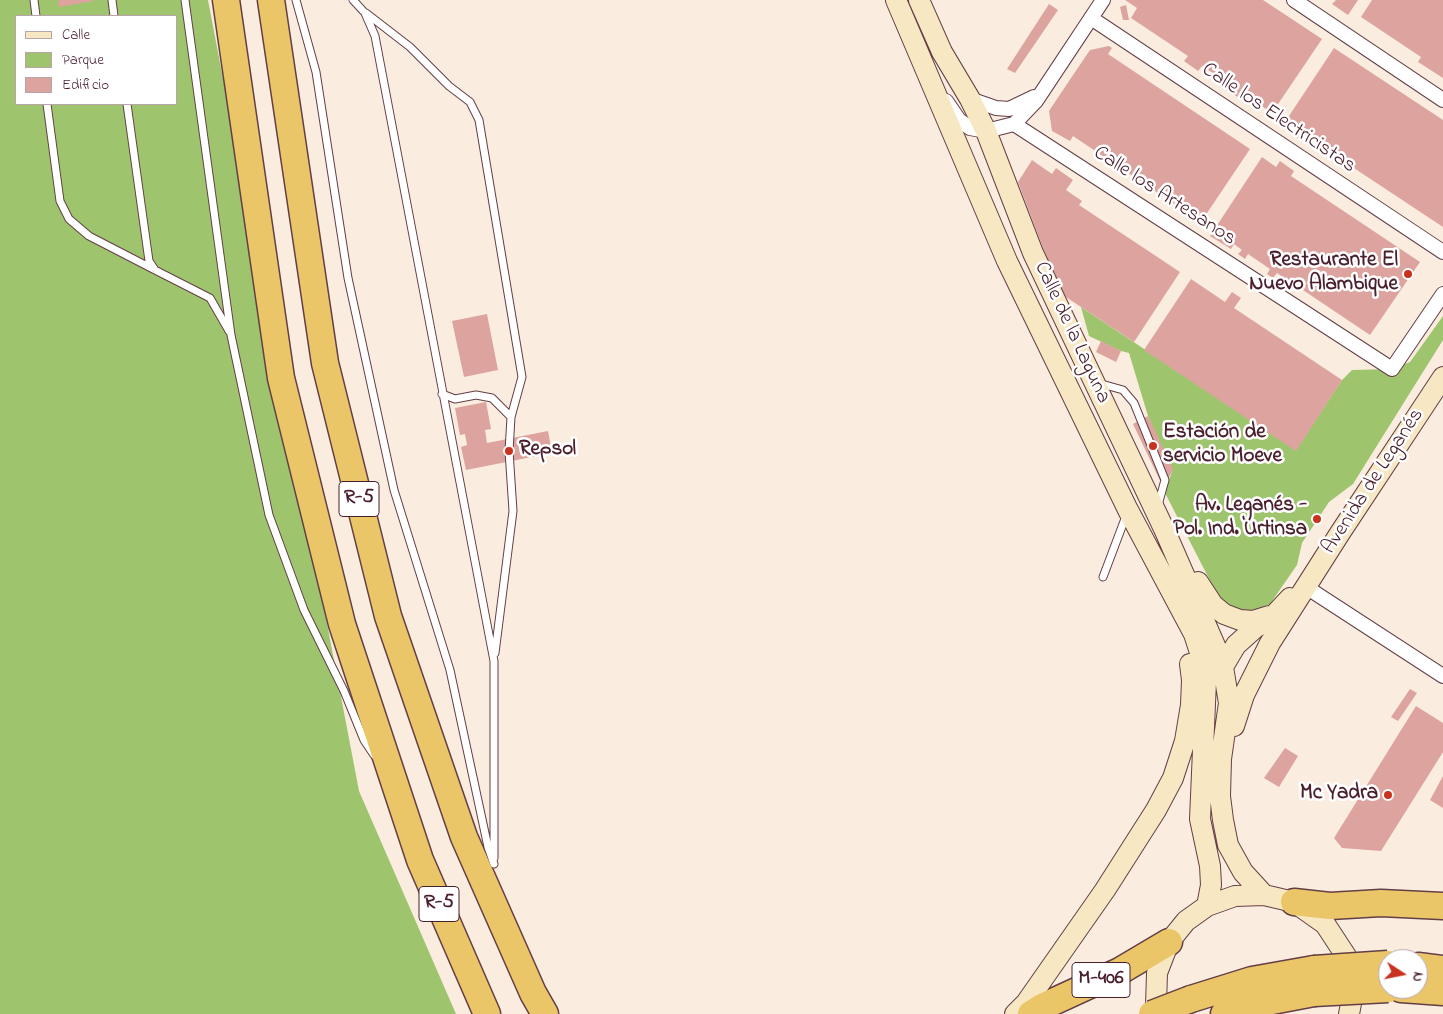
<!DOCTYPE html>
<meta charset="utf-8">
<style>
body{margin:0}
#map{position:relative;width:1443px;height:1014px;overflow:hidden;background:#faeddf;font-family:"Indie Flower",sans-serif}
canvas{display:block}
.legend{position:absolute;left:15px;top:15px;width:162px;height:90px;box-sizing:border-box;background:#fff;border:1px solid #b7a5aa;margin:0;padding:6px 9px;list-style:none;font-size:15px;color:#4a1f2b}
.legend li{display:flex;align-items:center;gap:10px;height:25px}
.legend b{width:25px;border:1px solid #b7a5aa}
.north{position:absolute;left:1378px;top:949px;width:50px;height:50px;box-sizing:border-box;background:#fff;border:1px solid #b7a5aa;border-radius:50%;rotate:101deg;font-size:14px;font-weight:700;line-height:20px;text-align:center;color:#4a1f2b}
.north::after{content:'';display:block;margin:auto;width:18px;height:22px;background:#c8321e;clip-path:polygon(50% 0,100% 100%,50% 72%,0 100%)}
</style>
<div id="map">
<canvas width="1443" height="1014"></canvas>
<ul class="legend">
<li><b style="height:6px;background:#f7e8c3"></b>Calle</li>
<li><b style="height:14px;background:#9fc46e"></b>Parque</li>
<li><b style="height:14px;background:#dca39f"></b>Edificio</li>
</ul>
<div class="north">N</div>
</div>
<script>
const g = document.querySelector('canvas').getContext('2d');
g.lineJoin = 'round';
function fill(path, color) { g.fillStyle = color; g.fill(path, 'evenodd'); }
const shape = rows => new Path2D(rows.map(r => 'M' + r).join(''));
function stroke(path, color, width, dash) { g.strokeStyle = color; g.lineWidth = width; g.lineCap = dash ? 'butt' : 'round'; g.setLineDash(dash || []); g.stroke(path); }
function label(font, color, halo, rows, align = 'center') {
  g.font = font + ' "Indie Flower",sans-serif'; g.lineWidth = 5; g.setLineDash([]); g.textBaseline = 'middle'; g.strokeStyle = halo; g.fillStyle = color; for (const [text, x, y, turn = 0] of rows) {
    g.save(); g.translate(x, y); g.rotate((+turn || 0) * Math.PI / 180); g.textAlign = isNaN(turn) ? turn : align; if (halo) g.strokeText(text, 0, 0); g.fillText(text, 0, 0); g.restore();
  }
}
const green = shape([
 [0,0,208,0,359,791,456,1014,0,1014],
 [16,16,176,16,176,104,16,104],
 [1081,307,1296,450,1342,380,1352,370,1392,369,1410,362,1443,316,1443,340,1353,484,1329,502,1302,543,1297,565,1270,604,1247,613,1221,602,1165,493,1172,471,1148,416,1129,353,1121,351,1089,336]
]);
const building = shape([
 [58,0,93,0,93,1,59,7],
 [1125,0,1263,0,1322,39,1272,113,1244,94,1241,99,1226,90,1230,84,1202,66,1198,71,1184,61,1188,56,1131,18,1137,8],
 [1336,0,1358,0,1348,15,1332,4],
 [1372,0,1443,0,1443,78,1418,62,1421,57,1361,17],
 [1049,4,1058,10,1015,73,1007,69],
 [1126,5,1129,20,1123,20,1120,7],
 [1109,46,1112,48,1108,54,1250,149,1201,222,1073,136,1070,141,1052,131,1049,111,1069,81,1090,50],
 [1334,48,1443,120,1443,227,1304,135,1301,140,1296,137,1300,131,1285,122],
 [1262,157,1276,167,1280,161,1294,171,1291,176,1420,262,1370,335,1291,282,1288,288,1281,283,1284,278,1277,273,1273,278,1267,274,1270,269,1248,254,1245,259,1238,254,1242,250,1234,244,1231,249,1210,236],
 [1032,160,1052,174,1056,168,1073,180,1066,190,1082,201,1079,205,1180,272,1134,342,1066,297,1046,256,1018,182],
 [1191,279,1225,302,1232,292,1241,298,1234,308,1342,380,1296,451,1144,350],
 [487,314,498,370,464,377,452,321],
 [1101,341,1121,351,1116,362,1096,352],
 [486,402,491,429,485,430,487,443,548,431,552,453,466,470,461,447,467,445,465,434,460,435,455,408],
 [1148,416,1173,469,1164,489,1133,424],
 [1410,689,1417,693,1398,721,1391,717],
 [1416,706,1443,723,1443,752,1381,851,1342,848,1334,838],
 [1285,748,1298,756,1279,787,1264,778],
 [1443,776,1443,808,1430,800]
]);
const lane = shape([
 [34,0,36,16],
 [112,0,114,16],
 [185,0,231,335,269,515,304,610,344,691,364,740,374,755],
 [296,0,316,72,348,278,394,490,450,670,488,847,494,864],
 [353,0,365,13,375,36,494,661,494,858],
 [366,13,410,47,449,86,470,102,479,120,522,377,511,417,509,451,513,511,495,653],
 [47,104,60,201,69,219,89,236,153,269],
 [127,104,149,261,155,270,210,298,229,331],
 [1098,383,1123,390,1134,403,1165,480,1158,505],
 [442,394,455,399,476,395,492,398,511,417],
 [1103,577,1126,516]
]);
const street = shape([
 [1294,0,1443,100],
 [1091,18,1443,252],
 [970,99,996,108,1009,109,1034,97],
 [946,101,959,120,970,128,986,131,1014,124,1036,101,1103,0],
 [1014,124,1392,369,1443,294],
 [1306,587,1443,676]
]);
const secondary = shape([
 [896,0,1007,261,1128,510,1194,634,1203,662,1206,681,1200,819,1210,866,1211,885,1207,906],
 [919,0,942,52,970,99,986,131,1033,253,1165,531,1216,648,1223,667,1229,703,1221,759,1220,796,1223,820,1228,845,1243,872,1264,895],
 [1198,582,1213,605,1224,614,1240,620,1253,621,1269,616],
 [1220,675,1223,667,1236,645,1255,628,1275,614,1290,598],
 [1234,726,1244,695,1270,643,1340,533,1443,377],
 [1015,1014,1026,1003,1105,890,1156,810,1173,778,1185,741,1191,705,1192,680,1190,664],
 [1158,1014,1156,1006,1157,973,1169,942,1186,921,1207,906,1235,896,1264,895,1294,902,1325,924,1346,956,1353,993,1349,1014]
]);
const highway = shape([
 [226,0,281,378,342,624,420,860,487,1014],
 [271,0,325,363,388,616,464,837,533,993,545,1014],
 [1294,902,1330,906,1381,903,1443,906],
 [1418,966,1443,969],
 [1401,989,1443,992],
 [1191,999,1252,980,1314,969],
 [1031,1014,1042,1007,1120,971,1169,942],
 [1224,1014,1256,1004,1314,993]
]);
const highwayBridge = shape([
 [1314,969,1388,964],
 [1314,993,1388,989],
 [1152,1014,1191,999]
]);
const markers = [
 [1408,274,5,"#c8321e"],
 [1153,446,5,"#c8321e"],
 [509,451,5,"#c8321e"],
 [1317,519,5,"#c8321e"],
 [1388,795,5,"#c8321e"]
];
const shields = [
 [359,499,40],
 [439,904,40],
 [1101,980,58]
];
const shieldNames = [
 ["R-5",359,499],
 ["R-5",439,904],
 ["M-406",1101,980]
];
const streetNames = [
 ["Calle los Electricistas",1278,119,34],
 ["Calle los Artesanos",1164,197,33],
 ["Calle de la Laguna",1071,333,65],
 ["Avenida de Leganés",1374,482,-57]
];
const poiNames = [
 ["Restaurante El",1398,262],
 ["Nuevo Alambique",1398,286],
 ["Estación de",1163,434,"left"],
 ["servicio Moeve",1163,458,"left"],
 ["Repsol",519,451,"left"],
 ["Av. Leganés -",1307,507],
 ["Pol. Ind. Urtinsa",1307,531],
 ["Mc Yadra",1378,795]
];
fill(green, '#9fc46e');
fill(building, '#dca39f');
stroke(lane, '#643e46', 9);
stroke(street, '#643e46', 16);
stroke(secondary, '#643e46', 22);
stroke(highway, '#643e46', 29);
stroke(lane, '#fff', 7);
stroke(street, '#fff', 14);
stroke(secondary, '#f7e8c3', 20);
stroke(highway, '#eac669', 26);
stroke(highwayBridge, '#643e46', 29, []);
stroke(highwayBridge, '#eac669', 26);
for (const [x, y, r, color] of markers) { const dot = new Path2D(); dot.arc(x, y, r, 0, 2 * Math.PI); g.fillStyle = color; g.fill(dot); stroke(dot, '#fff', 2); }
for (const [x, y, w] of shields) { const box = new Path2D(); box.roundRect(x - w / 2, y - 17.5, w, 35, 4); g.fillStyle = '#fff'; g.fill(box); stroke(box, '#4a1f2b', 1); }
label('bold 20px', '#4a1f2b', null, shieldNames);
label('21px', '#4a1f2b', '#fff', streetNames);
label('bold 21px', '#4a1f2b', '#fff', poiNames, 'right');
</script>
